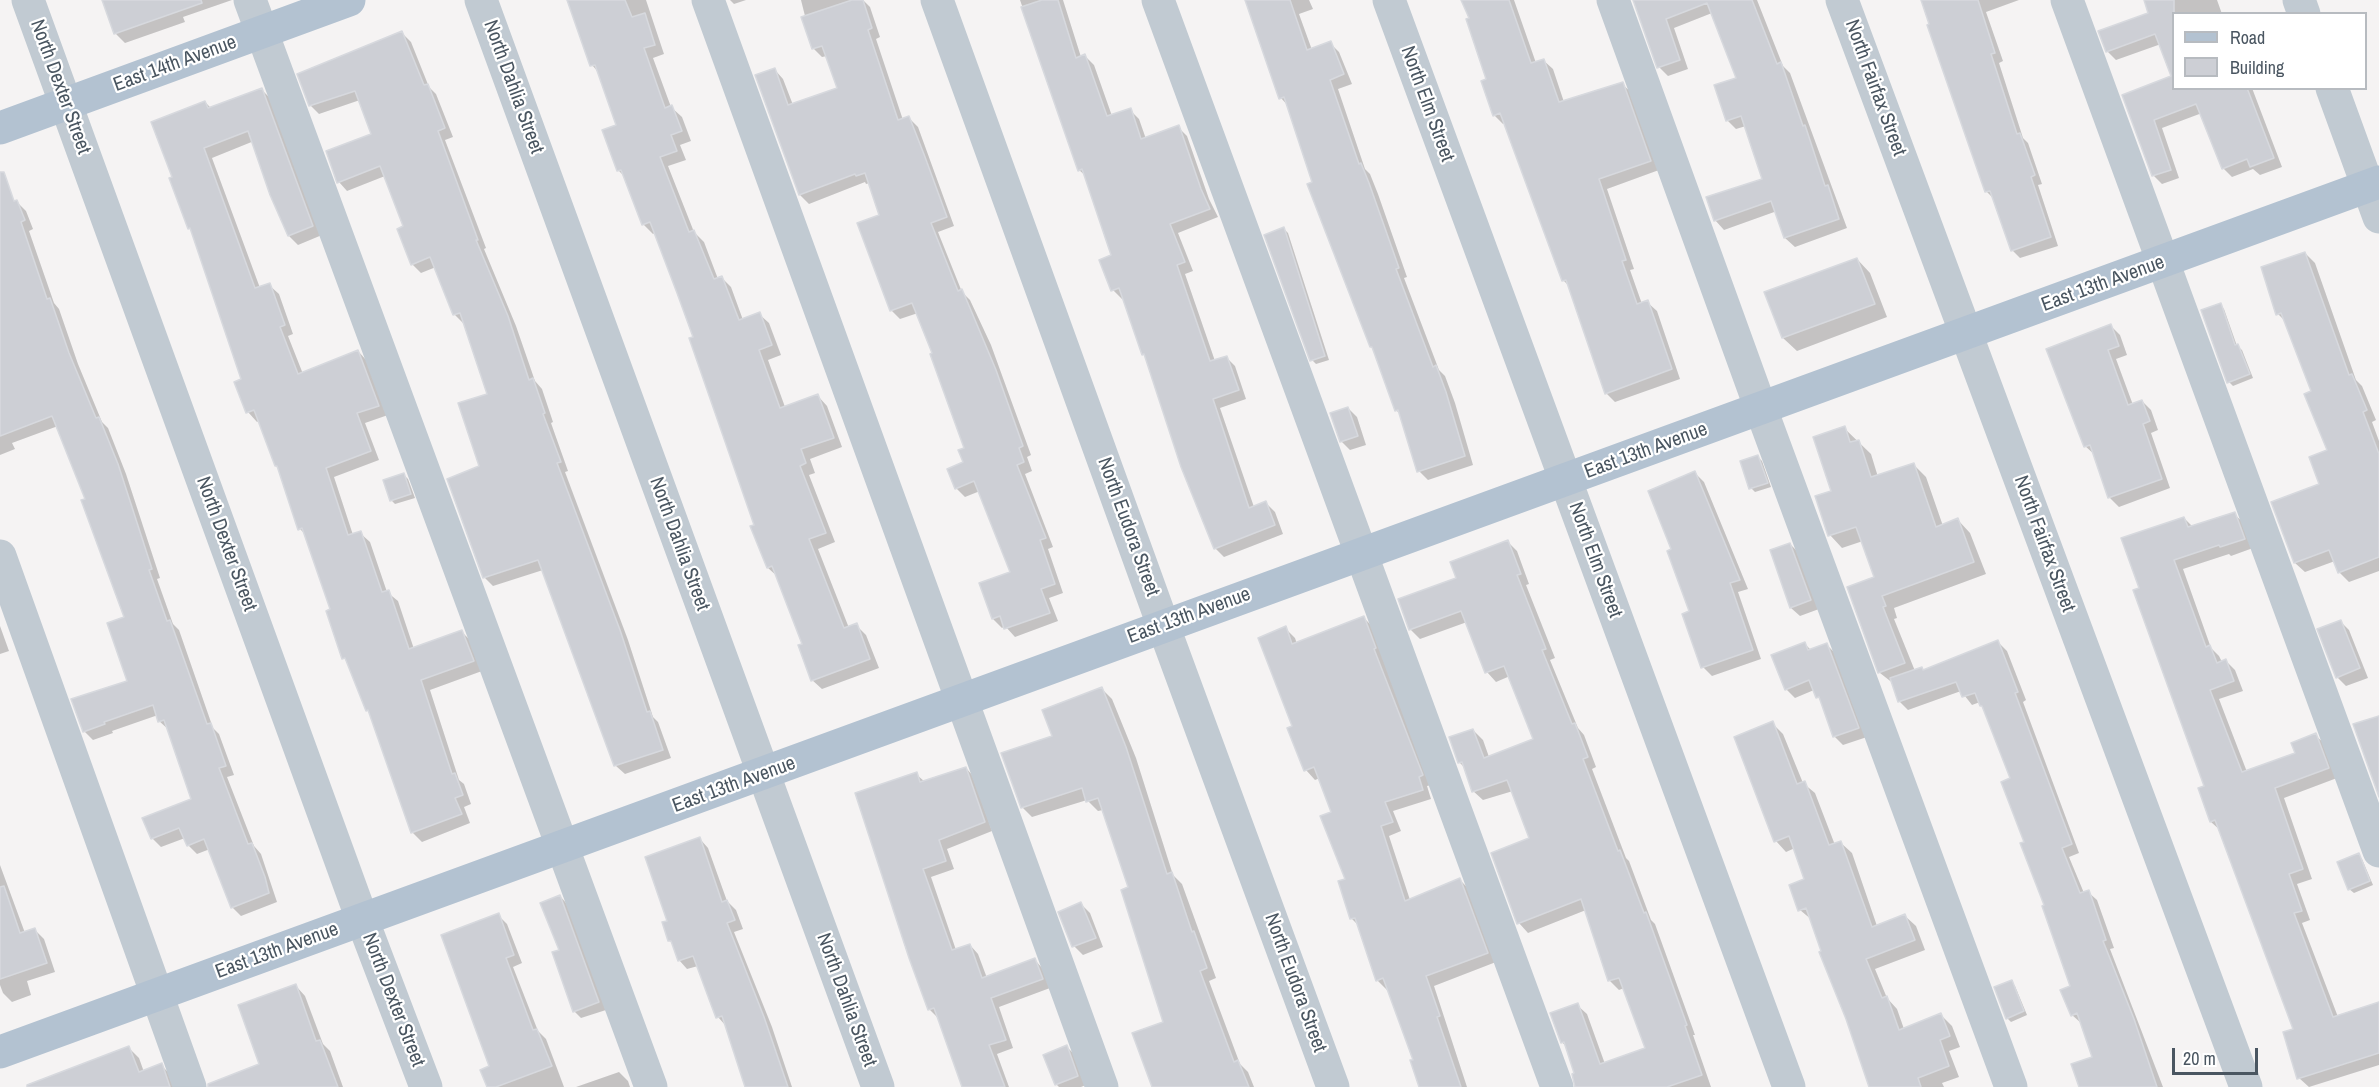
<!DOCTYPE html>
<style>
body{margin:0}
#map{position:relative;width:2379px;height:1087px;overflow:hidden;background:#f5f3f3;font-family:"Archivo Narrow",sans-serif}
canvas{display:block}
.legend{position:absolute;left:2172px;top:12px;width:195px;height:78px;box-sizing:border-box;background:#fff;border:2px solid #b7bbc0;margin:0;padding:8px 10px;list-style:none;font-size:18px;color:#4a5661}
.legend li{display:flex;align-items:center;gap:12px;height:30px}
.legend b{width:30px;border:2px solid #b7bbc0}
.scale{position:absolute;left:2172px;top:1048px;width:86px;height:27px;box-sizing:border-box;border:3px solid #4a5661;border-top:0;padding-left:8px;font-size:18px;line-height:21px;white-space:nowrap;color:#4a5661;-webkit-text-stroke:4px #fff;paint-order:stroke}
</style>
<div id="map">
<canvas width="2379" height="1087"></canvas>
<ul class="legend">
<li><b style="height:8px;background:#b3c2d1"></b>Road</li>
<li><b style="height:16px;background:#cdcfd5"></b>Building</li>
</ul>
<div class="scale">20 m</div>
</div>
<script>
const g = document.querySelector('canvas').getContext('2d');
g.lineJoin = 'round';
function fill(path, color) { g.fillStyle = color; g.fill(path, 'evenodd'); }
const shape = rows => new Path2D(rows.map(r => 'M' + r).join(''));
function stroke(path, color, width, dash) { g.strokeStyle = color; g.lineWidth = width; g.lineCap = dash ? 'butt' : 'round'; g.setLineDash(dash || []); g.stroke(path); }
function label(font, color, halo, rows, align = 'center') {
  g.font = font + ' "Archivo Narrow",sans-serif'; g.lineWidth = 4.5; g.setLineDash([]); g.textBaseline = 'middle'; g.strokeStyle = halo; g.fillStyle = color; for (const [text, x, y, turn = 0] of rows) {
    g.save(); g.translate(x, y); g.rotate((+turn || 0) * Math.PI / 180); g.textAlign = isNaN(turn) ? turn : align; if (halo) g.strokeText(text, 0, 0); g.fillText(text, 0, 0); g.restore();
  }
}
const shadow = shape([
 [103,0,232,0,183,17,185,22,125,43,116,34],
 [568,0,646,0,664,54,653,58,671,107,682,117,691,141,680,145,686,160,668,166,694,232,704,242,718,279,722,278,731,287,743,320,759,314,769,323,781,355,768,360,785,407,818,396,827,406,842,447,810,459,815,473,809,475,835,542,818,549,849,628,856,625,866,635,879,668,822,689,812,680,804,644,778,577,768,568,752,527,756,526,695,337,655,233,653,234,643,224,625,177,619,171,604,131,618,126,599,73,592,65],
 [730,0,746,0,734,4],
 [801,0,863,0,870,7,880,37,876,39,903,120,909,118,918,127,954,226,938,232,962,292,970,300,991,345,1031,455,1027,457,1032,471,1025,474,1053,547,1048,549,1063,593,1049,598,1058,621,1015,637,1005,626,1002,628,993,619,1012,573,980,491,965,497,956,488,965,463,966,449,918,313,900,319,891,310,859,224,881,215,870,183,866,184,865,182,809,204,800,195,775,70,783,79,793,105,838,88,827,56,822,57,813,48],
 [1020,0,1063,0,1081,57,1085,56,1094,65,1112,116,1130,110,1139,119,1146,139,1178,127,1187,136,1209,199,1218,217,1178,233,1193,271,1185,274,1215,361,1226,357,1235,366,1246,399,1220,408,1254,507,1266,503,1275,512,1283,534,1224,557,1215,548,1124,298,1122,299,1113,290,1101,261,1113,256,1087,177,1079,170],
 [1246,0,1309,0,1313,9,1299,14,1312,50,1330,43,1339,52,1352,84,1338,89,1365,169,1370,174,1378,194,1407,277,1404,278,1439,370,1445,376,1455,403,1473,465,1428,480,1419,471,1401,415,1396,410,1375,351,1371,347,1289,107,1281,98],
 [1463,0,1514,0,1536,63,1543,60,1553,69,1564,102,1622,84,1632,93,1659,170,1607,189,1634,269,1630,270,1642,304,1647,302,1657,311,1680,379,1615,402,1606,393,1570,287,1563,280,1505,123,1503,124,1494,115,1488,80],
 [1635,0,1757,0,1783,66,1790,73,1847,228,1795,247,1785,238,1777,211,1724,230,1715,220,1764,180,1746,126,1736,129,1727,120,1738,79,1712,13,1674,28,1688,69,1668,76,1659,67],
 [1923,0,2019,0,1986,12,2003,61,1999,63,2023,138,2028,143,2042,184,2038,185,2058,246,2020,258,2012,250,1995,200,1986,191],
 [2145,0,2217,0,2222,14,2174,14,2174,88,2252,88,2282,167,2260,175,2253,169,2232,177,2223,168,2202,113,2162,128,2179,178,2162,184,2153,175,2124,95,2173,76,2161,44,2116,60,2107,51,2150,14],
 [402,33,411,42,429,87,436,94,453,137,445,140,486,248,484,249,516,326,535,381,542,389,553,422,551,423,568,471,565,472,628,640,653,717,658,722,671,758,625,774,616,766,543,570,493,586,484,577,481,467,488,395,465,323,463,323,454,314,436,267,421,273,412,264,405,227,385,176,347,191,339,182,373,134,360,100,319,114,311,106,299,75],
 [262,90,271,99,322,235,298,245,289,236,254,141,212,158,260,288,269,285,279,294,293,334,288,336,303,374,358,351,367,361,388,415,365,423,379,460,334,477,353,535,360,533,370,542,387,592,398,601,414,649,462,632,471,641,482,671,430,690,459,780,464,784,471,804,464,807,470,823,422,842,412,832,372,715,367,710,349,664,344,658,328,612,332,610,306,535,300,529,280,469,276,466,259,421,257,422,248,412,236,383,243,380,193,231,190,228,174,177,205,102,211,108],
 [0,186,9,205,17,202,26,211,33,229,29,231,54,303,59,309,78,364,102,422,108,428,126,474,160,578,157,579,173,624,179,630,213,728,219,734,234,775,227,777,254,846,261,854,277,902,241,916,232,907,210,849,197,854,188,845,185,838,161,847,152,838,193,799,169,730,159,721,158,715,112,731,113,733,93,740,84,731,129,682,126,618,87,500,58,426,12,443,15,449,0,455],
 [1284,229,1288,233,1329,360,1316,364,1312,360],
 [2305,253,2315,263,2356,380,2362,386,2376,420,2372,422,2379,441,2379,571,2349,582,2339,572,2335,561,2305,572,2295,563,2321,485,2329,451,2313,392,2286,322,2278,314],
 [1857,259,1870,273,1887,317,1797,351,1783,338],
 [2220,305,2224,309,2237,346,2242,350,2253,378,2233,386,2229,382],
 [2111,326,2120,335,2127,355,2116,359,2133,405,2142,401,2151,410,2158,430,2151,433,2170,488,2119,507,2110,498,2095,455,2085,446],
 [1348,408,1357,417,1366,445,1350,450,1341,441],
 [1844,428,1871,454,1878,477,1914,465,1926,477,1943,526,1958,520,1970,533,1986,574,1894,608,1897,618,1894,619,1915,671,1924,671,1998,642,2007,651,2026,700,2023,702,2079,853,2069,857,2084,893,2088,892,2097,900,2114,948,2110,949,2163,1087,2081,1087,2093,1058,2081,1023,2072,1015,2072,987,2025,843,2012,779,1985,709,1980,702,1972,705,1961,691,1908,710,1899,701,1894,684,1880,673,1849,588,1876,578,1863,541,1842,548,1830,535,1833,492],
 [1758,457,1762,461,1771,487,1755,492,1751,488],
 [1695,473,1704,482,1748,589,1738,592,1761,659,1712,676,1703,667,1691,612],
 [404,475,408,479,415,498,395,504,391,500],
 [2234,514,2244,523,2253,548,2231,556,2229,554,2183,569,2211,648,2219,656,2222,662,2226,661,2235,670,2243,691,2219,699,2247,772,2297,754,2315,735,2325,744,2337,778,2284,798,2312,879,2297,884,2310,920,2302,923,2338,1017,2379,1020,2379,1065,2309,1087,2299,1078,2295,1030,2221,831,2211,822,2206,787,2141,589,2184,518,2193,527],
 [1508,542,1517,551,1529,584,1526,585,1555,658,1550,660,1578,728,1584,735,1596,767,1592,769,1626,858,1629,861,1651,920,1655,924,1695,1035,1693,1035,1711,1087,1582,1087,1567,1048,1562,1042,1577,1005,1587,1014,1605,1064,1647,1049,1624,988,1619,990,1609,980,1586,910,1528,933,1519,923,1493,854,1531,839,1513,791,1483,800,1473,791,1466,769,1459,762,1473,730,1483,740,1489,757,1535,740,1510,676,1496,682,1487,672,1467,622,1420,639,1410,629,1458,579],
 [1790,544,1799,553,1819,609,1800,616,1791,608],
 [1364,618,1373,627,1431,785,1427,786,1431,799,1393,811,1401,831,1389,836,1410,900,1460,880,1470,890,1496,962,1434,986,1467,1087,1421,1087,1415,1061,1389,989,1387,990,1377,980,1360,927,1352,919,1347,880,1333,813,1320,778,1315,780,1306,770,1289,729,1294,727,1285,628,1295,638,1297,644],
 [2340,621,2349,630,2368,678,2346,686,2337,677],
 [0,626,9,651,0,654],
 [1805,644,1812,651,1827,645,1836,654,1867,737,1843,745,1834,736,1823,703,1814,690,1795,698,1786,689],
 [1101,688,1112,699,1136,758,1173,875,1182,884,1216,978,1209,981,1240,1064,1248,1072,1254,1087,1154,1087,1165,1023,1129,888,1103,810,1098,811,1087,800,1032,817,1022,807,1054,737],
 [1772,723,1783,734,1803,783,1815,793,1835,845,1841,843,1852,853,1877,926,1905,916,1916,926,1925,950,1875,969,1887,998,1897,1009,1904,1029,1941,1015,1952,1026,1960,1047,1949,1051,1959,1077,1942,1083,1944,1087,1872,1087,1812,920,1800,910,1806,880,1795,848,1786,852,1776,841],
 [966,768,974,777,992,831,947,849,954,869,931,877,956,950,970,945,978,954,987,978,1035,960,1043,969,1050,988,999,1007,1013,1048,997,1054,1009,1087,964,1087,938,1018,930,1010,894,909,916,774,925,782],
 [700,839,708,848,727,901,736,910,743,929,734,932,772,1027,792,1087,747,1087,726,1026,718,1017,698,966,687,969,679,960,673,944,670,941,669,922],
 [2358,854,2362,859,2373,885,2354,893,2349,889],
 [0,865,25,933,35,930,44,939,55,972,27,981,31,995,12,1002,3,993,0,985],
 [560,896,567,904,606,1010,581,1018,574,1011,561,950],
 [1081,904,1090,913,1103,947,1083,955,1074,946,1060,912],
 [498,915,507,924,522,963,513,967,538,1031,546,1039,564,1087,488,1087],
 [2011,982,2015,986,2027,1015,2011,1022,2007,1018],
 [296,986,305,996,323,1044,330,1051,343,1087,210,1087,261,1064],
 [1067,1047,1076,1056,1086,1085,1081,1087,1059,1087,1056,1084],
 [129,1048,139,1058,144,1072,161,1065,171,1075,175,1087,40,1087],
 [619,1072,628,1081,630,1087,576,1087]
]);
const building = shape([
 [102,0,201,0,202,3,114,34,102,0],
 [567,0,625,0,632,17,645,13,655,45,644,48,665,108,672,105,682,131,671,135,677,151,660,157,689,232,694,230,714,279,722,276,739,320,760,312,772,345,759,350,780,408,818,394,834,438,801,449,806,463,800,466,826,533,809,539,844,628,857,623,870,659,811,681,798,645,802,644,772,566,767,568,750,526,754,525,689,338,693,337,677,293,650,222,642,225,621,170,617,171,602,130,616,125,595,65,590,66,567,0],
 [852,0,863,0,872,28,868,30,898,120,909,116,925,157,947,217,931,223,958,291,962,289,996,370,1023,446,1019,448,1024,462,1017,465,1046,538,1040,540,1055,584,1041,589,1050,613,1004,629,1000,616,992,619,979,583,1010,572,974,481,955,489,947,469,963,462,958,450,964,448,930,354,932,353,912,303,890,311,857,223,879,215,865,173,856,176,855,174,799,195,755,75,775,68,788,105,837,88,822,46,812,49,801,17,852,0],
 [1042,0,1058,0,1076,58,1085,54,1107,116,1131,108,1141,139,1179,125,1201,189,1210,209,1170,224,1185,262,1177,265,1210,361,1227,356,1239,390,1213,399,1249,508,1266,501,1275,525,1214,549,1181,467,1144,354,1142,355,1119,288,1111,291,1099,260,1111,255,1082,169,1078,171,1021,7,1042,0],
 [1245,0,1290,0,1307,50,1331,41,1344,74,1330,80,1359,164,1361,163,1369,183,1399,268,1396,269,1433,367,1436,365,1446,392,1465,456,1417,472,1398,410,1395,411,1372,347,1370,347,1307,184,1312,182,1284,97,1279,99,1245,0],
 [1461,0,1509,0,1531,63,1544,59,1559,102,1623,82,1651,161,1599,179,1626,260,1622,261,1637,304,1648,300,1672,369,1605,394,1566,280,1562,281,1500,113,1493,116,1481,81,1486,79,1466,19,1469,18,1461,0],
 [1633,0,1752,0,1777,64,1781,62,1803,126,1805,125,1825,186,1828,185,1839,219,1784,238,1771,201,1714,221,1706,197,1762,179,1741,116,1726,121,1714,85,1736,78,1707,3,1666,19,1680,60,1657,68,1633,0],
 [1921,0,1978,0,1995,53,1991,54,2017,134,2020,133,2035,175,2031,177,2051,237,2011,251,1990,191,1985,192,1927,25,1929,24,1921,0],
 [2144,0,2174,0,2174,88,2247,88,2274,158,2250,167,2247,159,2222,169,2196,104,2154,120,2171,170,2152,176,2122,95,2171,76,2155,34,2106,52,2098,31,2148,13,2144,0],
 [402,31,424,85,428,84,445,128,438,131,478,240,476,240,508,316,529,380,533,378,545,413,543,414,561,462,557,463,620,630,647,712,650,711,663,750,614,766,538,560,483,578,447,479,479,466,458,403,487,394,460,313,453,315,430,257,411,265,397,229,403,226,380,166,337,183,326,151,371,134,355,91,309,106,297,74,402,31],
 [262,88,313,226,288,236,270,195,248,131,204,148,255,288,270,283,285,325,280,327,298,374,358,350,379,406,357,413,371,451,326,468,348,535,361,531,382,592,389,590,409,649,462,630,474,661,421,680,452,774,455,773,463,795,455,798,462,814,411,833,368,710,366,711,345,658,342,659,326,611,330,609,302,528,298,530,277,466,275,466,254,410,246,413,234,382,241,379,190,228,188,229,169,178,172,177,151,122,205,101,208,108,262,88],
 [0,172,4,172,14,201,17,200,25,220,21,222,47,299,50,298,69,353,96,418,99,417,118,464,152,569,149,570,167,621,170,620,207,724,211,723,226,766,219,768,248,844,252,843,265,877,269,893,231,908,204,839,187,846,179,828,151,839,142,818,191,799,164,720,158,722,153,705,104,722,105,724,83,732,71,699,127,681,107,623,124,617,81,500,85,499,52,416,0,436,0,172],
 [1284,227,1325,356,1310,361,1264,235,1284,227],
 [2305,252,2349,375,2352,374,2367,410,2363,412,2379,454,2379,557,2338,573,2329,550,2294,563,2271,502,2319,484,2309,457,2327,450,2304,394,2311,391,2281,313,2276,315,2261,267,2305,252],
 [1857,258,1875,304,1782,338,1764,292,1857,258],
 [2221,303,2235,345,2238,344,2250,374,2227,383,2201,310,2221,303],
 [2111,324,2119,346,2108,350,2128,405,2142,400,2150,421,2143,424,2162,479,2108,498,2090,445,2084,447,2046,349,2111,324],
 [1348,407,1358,436,1340,442,1330,413,1348,407],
 [1845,426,1850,442,1859,440,1871,477,1914,463,1936,527,1958,518,1974,562,1882,596,1886,606,1883,607,1905,663,1878,673,1847,587,1874,577,1856,527,1828,536,1815,496,1831,491,1813,437,1845,426],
 [1758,455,1768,483,1749,489,1740,461,1758,455],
 [1695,471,1740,580,1730,583,1753,650,1701,668,1682,614,1689,611,1667,551,1671,549,1648,491,1695,471],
 [404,473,411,494,390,501,383,480,404,473],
 [2235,512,2245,539,2220,547,2219,545,2174,560,2206,647,2210,645,2217,663,2226,659,2234,681,2210,690,2242,772,2295,753,2291,743,2316,733,2329,768,2275,788,2303,869,2289,874,2302,911,2294,913,2333,1017,2379,1002,2379,1053,2297,1079,2283,1032,2293,1029,2215,820,2210,822,2198,788,2204,786,2133,590,2139,588,2121,538,2184,517,2188,527,2235,512],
 [1508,540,1521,574,1517,575,1546,649,1542,650,1572,724,1575,723,1588,757,1583,759,1618,851,1620,850,1644,913,1646,912,1687,1025,1685,1026,1702,1075,1667,1087,1575,1087,1572,1074,1574,1073,1564,1042,1561,1043,1550,1013,1578,1003,1600,1064,1645,1048,1619,978,1608,981,1581,899,1517,924,1491,853,1529,838,1507,780,1472,792,1462,762,1458,763,1449,737,1473,729,1484,758,1533,739,1504,666,1485,673,1461,611,1409,630,1398,599,1456,578,1450,562,1508,540],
 [1790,543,1811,600,1790,608,1770,550,1790,543],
 [1364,616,1376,648,1374,649,1423,775,1419,777,1423,790,1385,802,1393,822,1381,826,1405,901,1460,878,1488,953,1426,976,1440,1016,1437,1017,1461,1087,1419,1087,1410,1060,1413,1060,1383,978,1376,981,1355,918,1350,919,1338,881,1345,879,1320,816,1331,812,1314,767,1304,771,1287,728,1292,726,1258,638,1286,626,1292,644,1364,616],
 [2341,620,2360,668,2336,678,2317,629,2341,620],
 [1998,640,2018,692,2015,693,2072,844,2062,848,2080,893,2089,890,2106,940,2103,941,2134,1019,2157,1087,2079,1087,2071,1064,2092,1057,2077,1013,2071,1016,2060,990,2070,986,2042,906,2044,905,2020,843,2024,842,2001,782,2010,778,1982,706,1980,706,1975,693,1962,697,1956,682,1898,702,1890,678,1922,667,1923,670,1998,640],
 [1805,642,1808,650,1827,643,1859,728,1833,737,1819,697,1816,698,1809,680,1785,690,1771,655,1805,642],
 [1102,687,1126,747,1167,874,1172,872,1192,932,1194,931,1207,968,1200,971,1234,1062,1238,1060,1249,1087,1152,1087,1132,1033,1163,1022,1121,890,1128,887,1098,798,1086,802,1082,788,1021,808,1001,753,1052,736,1042,710,1102,687],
 [2379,716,2379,797,2353,724,2379,716],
 [1773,721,1797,784,1805,781,1829,845,1841,841,1872,927,1905,914,1915,940,1866,959,1882,998,1887,996,1899,1030,1941,1013,1950,1036,1940,1040,1949,1066,1918,1078,1921,1087,1869,1087,1846,1019,1819,952,1821,951,1806,908,1798,911,1789,885,1804,879,1789,836,1774,842,1734,737,1773,721],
 [966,767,985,822,939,840,946,861,923,869,952,950,970,944,982,978,1035,958,1043,979,991,998,1006,1040,989,1045,1005,1087,962,1087,934,1008,928,1010,909,958,855,793,917,772,920,782,966,767],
 [700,837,722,902,727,900,735,920,727,923,764,1017,788,1087,745,1087,722,1016,716,1018,693,956,678,961,671,941,668,941,662,922,667,921,645,857,700,837],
 [2359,853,2370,881,2348,890,2337,862,2359,853],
 [4,886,20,933,35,928,47,963,0,979,0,887,4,886],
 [560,895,599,1002,573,1012,552,952,559,950,540,903,560,895],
 [1081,902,1096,938,1072,947,1058,912,1081,902],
 [499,913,514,955,506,958,533,1030,537,1029,552,1066,496,1087,487,1087,480,1070,489,1066,441,935,499,913],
 [2012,980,2024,1011,2006,1019,1994,987,2012,980],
 [296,984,316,1041,320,1040,338,1087,208,1087,208,1084,259,1064,238,1005,296,984],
 [1067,1045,1078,1076,1055,1085,1043,1055,1067,1045],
 [129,1046,139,1072,162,1063,170,1087,27,1087,27,1085,129,1046]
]);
const minor = shape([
 [28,0,362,919,426,1087],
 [250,0,651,1087],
 [481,0,878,1087],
 [708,0,1102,1087],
 [937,0,1163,625,1333,1087],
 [1158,0,1557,1087],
 [1389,0,1789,1087],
 [1613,0,1761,409,2011,1087],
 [1842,0,2246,1087],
 [2067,0,2379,851],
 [2299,0,2304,14],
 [2332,88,2379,217],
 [0,556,190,1087]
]);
const major = shape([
 [0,128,349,0],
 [0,1052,2379,182]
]);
const streetNames = [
 ["East 14th Avenue",175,64,-20],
 ["North Dexter Street",60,87,70],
 ["North Dahlia Street",513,87,70],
 ["North Fairfax Street",1875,88,70],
 ["North Elm Street",1427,104,70],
 ["East 13th Avenue",2103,284,-20],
 ["East 13th Avenue",1646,451,-20],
 ["North Eudora Street",1128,527,70],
 ["North Dexter Street",226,544,70],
 ["North Dahlia Street",679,544,70],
 ["North Fairfax Street",2044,544,70],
 ["North Elm Street",1595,560,70],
 ["East 13th Avenue",1189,616,-20],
 ["East 13th Avenue",734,785,-20],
 ["East 13th Avenue",277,951,-20],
 ["North Eudora Street",1295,983,70],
 ["North Dexter Street",393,1000,69],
 ["North Dahlia Street",846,1000,70]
];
fill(shadow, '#0003');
fill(building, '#cdcfd5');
stroke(building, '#d7d9de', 1.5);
stroke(minor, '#c1cad2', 33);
stroke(major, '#b3c2d1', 33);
label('20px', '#4a5661', '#fff', streetNames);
</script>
